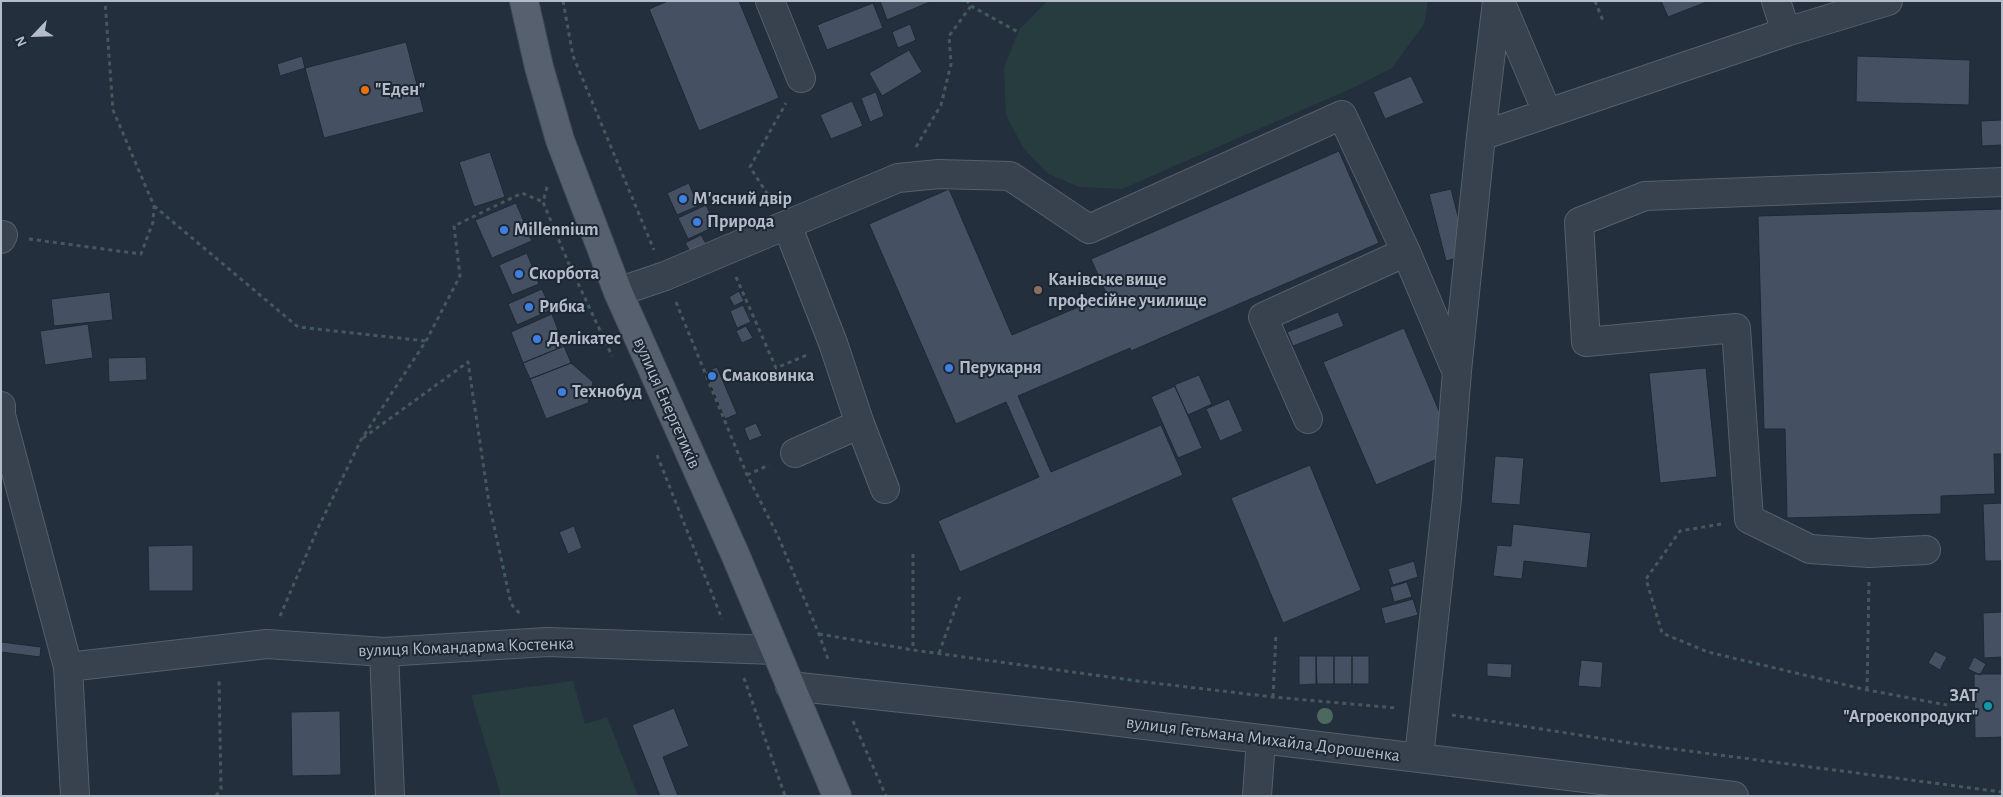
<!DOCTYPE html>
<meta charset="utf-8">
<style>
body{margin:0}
#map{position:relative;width:2003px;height:797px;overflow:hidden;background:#242f3e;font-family:"Alegreya Sans",sans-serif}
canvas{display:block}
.frame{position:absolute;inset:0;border:2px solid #b4bcc9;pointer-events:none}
.north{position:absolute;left:10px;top:10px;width:50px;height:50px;-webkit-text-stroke:4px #1d2633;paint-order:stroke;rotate:246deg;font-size:14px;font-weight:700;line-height:20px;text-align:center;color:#b4bcc9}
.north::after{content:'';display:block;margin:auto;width:18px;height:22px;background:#b4bcc9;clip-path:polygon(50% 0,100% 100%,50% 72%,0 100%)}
</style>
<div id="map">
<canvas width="2003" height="797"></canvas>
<div class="frame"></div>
<div class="north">N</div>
</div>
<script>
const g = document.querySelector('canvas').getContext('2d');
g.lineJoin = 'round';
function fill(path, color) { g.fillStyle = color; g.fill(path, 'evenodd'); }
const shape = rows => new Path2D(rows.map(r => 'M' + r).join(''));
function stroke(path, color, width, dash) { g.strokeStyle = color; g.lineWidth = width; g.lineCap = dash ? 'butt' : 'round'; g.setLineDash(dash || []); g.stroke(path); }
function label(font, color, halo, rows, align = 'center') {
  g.font = font + ' "Alegreya Sans",sans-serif'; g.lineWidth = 4; g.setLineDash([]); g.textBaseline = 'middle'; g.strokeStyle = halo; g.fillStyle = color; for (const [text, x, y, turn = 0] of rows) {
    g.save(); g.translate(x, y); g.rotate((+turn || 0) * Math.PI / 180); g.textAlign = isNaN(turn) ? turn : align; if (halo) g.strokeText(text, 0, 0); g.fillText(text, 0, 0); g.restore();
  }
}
const green = shape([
 [1047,1,1428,1,1424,24,1392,68,1357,86,1122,189,1079,187,1048,174,1024,149,1006,115,1004,68,1019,30],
 [573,681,585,724,607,717,638,796,501,796,471,695]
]);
const building = shape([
 [668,1,739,1,779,98,699,131,649,9,668,1],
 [880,1,932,1,887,20,880,1],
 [1661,1,1709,1,1668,17,1661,1],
 [873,3,883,28,827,50,817,25,873,3],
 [910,24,916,40,898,48,892,32,910,24],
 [406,42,424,112,324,138,305,68,406,42],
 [909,50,922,72,882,96,869,73,909,50],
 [302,56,305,68,280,76,277,64,302,56],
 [1857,56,1970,60,1969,105,1856,102,1857,56],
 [1411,76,1424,103,1385,119,1373,92,1411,76],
 [876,92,884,116,870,122,861,98,876,92],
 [852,101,863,126,831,139,820,115,852,101],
 [2002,120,2002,145,1982,146,1981,121,2002,120],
 [1339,151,1379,243,1131,351,1130,348,1018,396,1051,472,1161,425,1183,475,960,572,938,521,1039,477,1006,402,956,424,869,224,949,189,1012,335,1107,295,1091,259,1339,151],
 [490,152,505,197,474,207,459,162,490,152],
 [689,183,698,206,677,215,667,193,689,183],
 [1451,189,1468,255,1446,261,1429,194,1451,189],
 [516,203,532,241,492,258,475,220,516,203],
 [706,205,716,226,688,239,678,218,706,205],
 [2002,209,2002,454,1994,454,1995,494,1941,496,1941,514,1787,518,1785,429,1764,429,1758,216,2002,209],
 [701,235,708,247,693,256,685,243,701,235],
 [527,253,539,284,512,295,499,265,527,253],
 [542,289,551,310,517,325,508,304,542,289],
 [739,291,744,301,734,306,729,297,739,291],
 [110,292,113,320,54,326,51,299,110,292],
 [743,305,751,322,737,328,730,311,743,305],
 [1338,312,1344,326,1293,346,1287,332,1338,312],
 [552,314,564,346,523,363,511,332,552,314],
 [88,324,93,358,45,365,40,331,88,324],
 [746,326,753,338,742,343,736,331,746,326],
 [1404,328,1456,451,1376,485,1323,362,1404,328],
 [564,346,571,363,530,379,523,363,564,346],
 [146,357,147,380,109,382,108,358,146,357],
 [571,363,593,382,588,403,546,419,530,379,571,363],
 [717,367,737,414,725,419,705,372,717,367],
 [1706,368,1717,477,1660,483,1649,373,1706,368],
 [1199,375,1212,404,1188,415,1174,385,1199,375],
 [1175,386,1202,448,1178,458,1151,397,1175,386],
 [1229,399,1243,431,1220,441,1206,409,1229,399],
 [756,423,762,436,749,441,744,428,756,423],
 [1495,456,1524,458,1520,505,1491,503,1495,456],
 [1310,465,1361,590,1283,623,1231,498,1310,465],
 [2002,503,2002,561,1985,561,1983,504,2002,503],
 [1513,524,1591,533,1587,568,1524,561,1522,579,1493,576,1497,545,1511,546,1513,524],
 [574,526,582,548,568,554,559,532,574,526],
 [193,545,193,591,149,591,148,546,193,545],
 [1414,561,1418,577,1393,585,1388,569,1414,561],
 [1407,582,1412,597,1394,602,1390,587,1407,582],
 [1413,599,1418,615,1385,624,1381,608,1413,599],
 [2002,612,2002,657,1984,658,1983,613,2002,612],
 [1,642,41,647,40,657,1,652,1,642],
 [1935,651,1947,657,1940,670,1928,663,1935,651],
 [1299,656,1316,656,1316,684,1299,685,1299,656],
 [1316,656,1334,656,1334,684,1317,684,1316,656],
 [1334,656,1352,656,1352,684,1334,684,1334,656],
 [1352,656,1369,656,1369,684,1352,684,1352,656],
 [1974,657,1986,664,1980,675,1968,669,1974,657],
 [1581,660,1603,662,1601,688,1578,686,1581,660],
 [1487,663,1512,664,1511,678,1487,676,1487,663],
 [1974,674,2002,674,2002,737,1975,738,1974,674],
 [674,708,689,746,663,757,678,796,660,796,632,725,674,708],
 [340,711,341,775,292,776,291,712,340,711]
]);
const path = shape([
 [563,1,573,56,654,250],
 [1595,1,1603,21],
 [971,6,1018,32],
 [916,147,941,105,951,64,949,36,971,6,967,1],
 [547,187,543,202,568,262,612,356],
 [772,201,750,167,786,103],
 [154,206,298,327,426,341],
 [29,239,141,254,153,222,154,206,113,110,105,1],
 [736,277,776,368,807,355],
 [676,302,747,475,778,536,819,634,829,662],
 [363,438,468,362,489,503,511,604,520,614],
 [657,455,722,619],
 [747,475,769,465],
 [1721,524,1680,531,1646,579,1662,633,1708,652,1867,690,1947,705],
 [913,554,913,650],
 [280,616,318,528,361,440,426,341,460,276,454,226,522,193,543,202],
 [819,634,913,650,1145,682,1273,697,1396,708],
 [939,653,961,593],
 [744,678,785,796],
 [1867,690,1869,581],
 [1273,697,1276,634],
 [1452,715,1643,745,2002,792],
 [853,721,886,796],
 [216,796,221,789,219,678]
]);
const minor = shape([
 [770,1,801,78],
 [1500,1,1547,112],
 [1776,1,1786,32],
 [1481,136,1786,32,1888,1],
 [787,225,833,343,860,424,795,453],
 [1,239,3,235],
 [1406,252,1455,368],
 [618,292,665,276,898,178,939,174,1010,176,1089,229,1342,115,1406,252,1263,317,1308,419],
 [1,406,1,415,68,667,75,796],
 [860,424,885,489],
 [1926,550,1869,553,1810,549,1749,519,1736,328,1586,342,1579,222,1645,196,2002,182],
 [384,652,390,796],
 [68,667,267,644,384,652,547,642,775,650],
 [790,686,1070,716,1734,796],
 [1419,757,1447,498,1457,371,1481,136,1497,1],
 [1257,796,1261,740]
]);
const major = shape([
 [524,1,539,67,560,140,618,292,735,554,837,796]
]);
const trees = [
 [1325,716]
];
const markers = [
 [365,90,5,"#e8710a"],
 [683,199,5,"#3f7fe0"],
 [697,222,5,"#3f7fe0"],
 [504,230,5,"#3f7fe0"],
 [519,274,5,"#3f7fe0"],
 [1038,290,5,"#8d6e63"],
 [529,307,5,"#3f7fe0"],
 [537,339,5,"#3f7fe0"],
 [949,368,5,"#3f7fe0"],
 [712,376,5,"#3f7fe0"],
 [562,392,5,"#3f7fe0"],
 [1988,706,5,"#0f9aa8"]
];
const poiNames = [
 ["\"Еден\"",375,90],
 ["М'ясний двір",693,199],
 ["Природа",707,222],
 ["Millennium",514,230],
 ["Скорбота",529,274],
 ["Канівське вище",1048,280],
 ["професійне училище",1048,301],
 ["Рибка",539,307],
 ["Делікатес",547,339],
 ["Перукарня",959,368],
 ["Смаковинка",722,376],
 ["Технобуд",572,392],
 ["ЗАТ",1978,696,"right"],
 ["\"Агроекопродукт\"",1978,717,"right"]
];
const streetNames = [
 ["вулиця Енергетиків",667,403,66],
 ["вулиця Командарма Костенка",466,647,-2],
 ["вулиця Гетьмана Михайла Дорошенка",1263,739,7]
];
fill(green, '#263c3f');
fill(building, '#455162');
stroke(building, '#1f2835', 1);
stroke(minor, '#565f6c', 30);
stroke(major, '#414a57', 30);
stroke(path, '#44595c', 3, [4, 4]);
stroke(minor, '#38414e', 28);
stroke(major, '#56606e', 28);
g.fillStyle = '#4b6a5d';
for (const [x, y] of trees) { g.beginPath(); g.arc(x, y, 8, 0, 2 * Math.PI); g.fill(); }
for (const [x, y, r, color] of markers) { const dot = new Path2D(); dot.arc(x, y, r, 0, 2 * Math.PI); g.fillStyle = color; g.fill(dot); stroke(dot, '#1d2633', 2); }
label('bold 18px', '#b4bcc9', '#1d2633', poiNames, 'left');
label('18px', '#b4bcc9', '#1d2633', streetNames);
</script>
